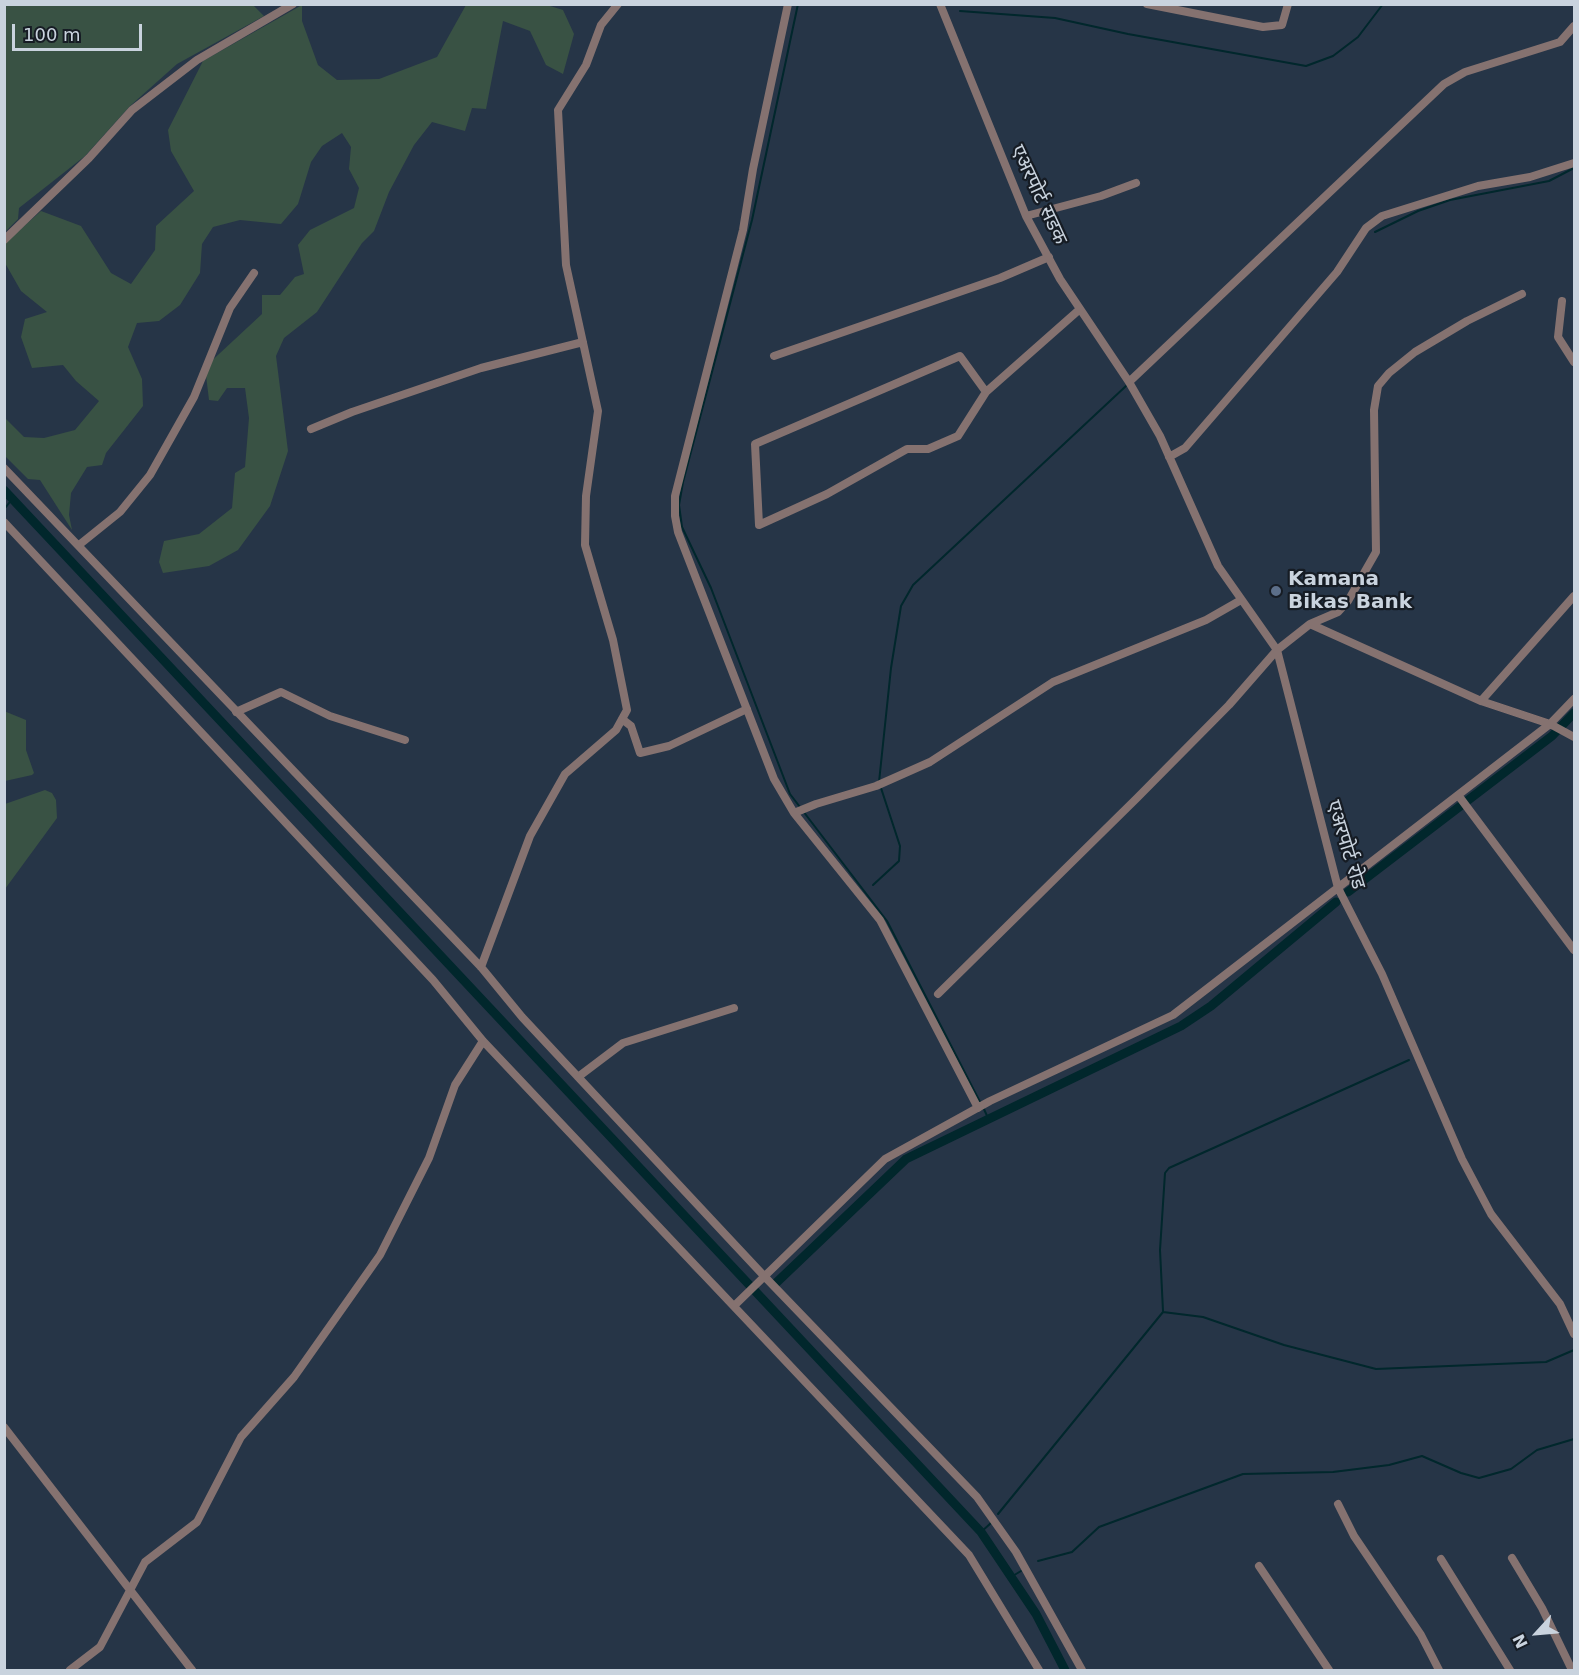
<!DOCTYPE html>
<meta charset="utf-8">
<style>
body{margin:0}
#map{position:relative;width:1579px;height:1675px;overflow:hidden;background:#263547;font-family:"DejaVu Sans",sans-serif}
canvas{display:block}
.frame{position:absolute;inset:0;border:6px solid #c9d3de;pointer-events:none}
.north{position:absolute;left:1507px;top:1603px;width:60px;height:60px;-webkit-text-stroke:4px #161c24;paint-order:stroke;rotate:244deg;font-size:16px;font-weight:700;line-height:24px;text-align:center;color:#c9d3de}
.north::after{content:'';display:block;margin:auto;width:21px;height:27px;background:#c9d3de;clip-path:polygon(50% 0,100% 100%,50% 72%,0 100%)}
.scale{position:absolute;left:12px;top:24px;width:130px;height:27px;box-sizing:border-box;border:3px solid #c9d3de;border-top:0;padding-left:8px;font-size:18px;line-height:21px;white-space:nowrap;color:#c9d3de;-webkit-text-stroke:4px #161c24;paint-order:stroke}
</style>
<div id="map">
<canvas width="1579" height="1675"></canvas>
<div class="frame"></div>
<div class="north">N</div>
<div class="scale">100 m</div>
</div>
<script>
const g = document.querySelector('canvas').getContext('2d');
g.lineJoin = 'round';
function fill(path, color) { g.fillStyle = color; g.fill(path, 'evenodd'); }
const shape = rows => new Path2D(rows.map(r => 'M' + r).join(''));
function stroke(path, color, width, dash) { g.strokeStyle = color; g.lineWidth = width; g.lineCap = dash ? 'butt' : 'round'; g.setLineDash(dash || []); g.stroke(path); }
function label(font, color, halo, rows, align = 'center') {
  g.font = font + ' "DejaVu Sans","Noto Sans Devanagari",sans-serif'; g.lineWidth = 4.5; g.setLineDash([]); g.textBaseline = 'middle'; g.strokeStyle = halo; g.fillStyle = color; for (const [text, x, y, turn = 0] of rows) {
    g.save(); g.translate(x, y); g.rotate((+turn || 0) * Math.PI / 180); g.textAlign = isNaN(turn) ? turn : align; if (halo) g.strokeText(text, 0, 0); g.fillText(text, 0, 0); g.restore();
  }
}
const green = shape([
 [252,4,264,16,177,64,130,106,85,156,19,208,18,219,5,232,5,5],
 [302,5,302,21,318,65,337,80,379,79,437,57,466,5,547,5,563,10,574,34,563,74,546,65,530,31,503,21,486,109,472,108,465,131,432,122,414,145,389,192,374,231,362,243,317,312,284,338,276,356,288,451,270,506,238,550,209,566,163,573,159,562,164,541,199,534,232,508,235,473,245,467,249,418,245,388,227,388,218,401,209,400,205,367,262,314,262,295,280,295,295,277,304,274,298,245,310,230,354,208,359,188,349,169,351,147,342,133,322,146,311,162,298,204,281,224,240,220,213,227,202,244,200,273,180,305,159,321,137,323,128,347,142,379,143,406,106,453,102,465,87,467,71,493,69,515,72,530,40,480,28,479,5,456,5,418,24,437,44,438,75,430,99,401,76,381,63,365,32,368,21,337,25,319,47,312,21,291,5,263,4,244,41,211,81,226,111,273,131,284,155,250,156,226,194,191,171,151,168,130,203,61],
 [4,711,26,720,26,750,34,773,32,775,5,781],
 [45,790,52,793,56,800,57,818,5,889,5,804]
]);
const stream = shape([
 [798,4,752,220,683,482,679,505,682,527,711,588,790,794,887,921,980,1102],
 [960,11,1055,18,1128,34,1306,66,1333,56,1358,37,1383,4],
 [1375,232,1418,211,1450,200,1549,181,1574,168],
 [6,507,12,499],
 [879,782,891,668,901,606,913,585,1126,386],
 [873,885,899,861,900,846,881,788],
 [983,1107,988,1118],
 [1163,1311,1160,1250,1165,1173,1169,1168,1409,1060],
 [998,1514,1163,1312,1203,1317,1284,1345,1376,1369,1546,1362,1574,1350],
 [981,1532,991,1523],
 [1038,1561,1072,1552,1099,1527,1243,1474,1333,1472,1389,1465,1422,1456,1461,1473,1479,1478,1511,1469,1537,1450,1574,1439],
 [1011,1577,1021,1571]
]);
const canal = shape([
 [4,490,981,1532,1036,1614,1065,1670],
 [1348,892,1552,736,1574,713],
 [776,1283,906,1159,1181,1026,1211,1006,1336,902]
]);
const street = shape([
 [788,4,753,169,743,230,675,496,675,516,678,532,774,779,794,813,880,920,978,1108],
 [940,4,1026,216,1060,279,1129,382,1160,436,1218,566,1277,650,1338,888,1382,974,1462,1159,1491,1214,1560,1304,1574,1334],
 [1147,4,1263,27,1282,25,1288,4],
 [1026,216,1101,196,1136,183],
 [4,240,89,158,132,110,197,60,293,4],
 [1562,301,1558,337,1574,362],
 [774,356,1000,278,1049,257],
 [1129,382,1444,84,1465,72,1560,42,1574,26],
 [986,392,960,356,755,444,759,525,827,494,907,449,928,449,958,436,986,392,1080,309],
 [311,429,352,412,481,368,583,342],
 [1169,457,1185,448,1337,272,1366,228,1382,216,1478,186,1530,177,1574,163],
 [4,468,481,967,522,1017,765,1277,977,1497,1016,1552,1082,1670],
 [4,522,433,980,483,1041,969,1555,1039,1670],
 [79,545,120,512,150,475,194,397,230,308,254,273],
 [1310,624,1338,612,1348,601,1376,552,1374,410,1378,386,1389,373,1415,352,1467,321,1522,294],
 [1481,701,1574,596],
 [236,712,281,692,330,716,405,740],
 [622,719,631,726,640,753,669,746,747,709],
 [1458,795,1574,950],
 [794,813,816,804,876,786,930,762,1053,682,1206,620,1241,600],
 [481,967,530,836,565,774,616,730,627,710,613,640,585,545,586,496,598,411,566,265,558,110,586,65,601,25,618,4],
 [938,994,1137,798,1229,705,1277,650,1310,624,1481,701,1550,724,1574,737],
 [578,1077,623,1043,734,1008],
 [735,1305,885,1159,990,1101,1173,1015,1550,724,1574,699],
 [4,1427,192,1670],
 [1338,1504,1354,1536,1421,1635,1439,1670],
 [1512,1558,1542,1608,1572,1670],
 [1441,1559,1510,1670],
 [1259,1566,1329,1670],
 [70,1670,100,1647,145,1562,197,1522,241,1437,294,1377,380,1255,429,1158,455,1085,483,1041]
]);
const markers = [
 [1276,591,6,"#5c6f8a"]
];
const streetNames = [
 ["एअरपोर्ट सडक",1038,195,65],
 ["एअरपोर्ट रोड",1345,845,73]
];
const poiNames = [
 ["Kamana",1288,580],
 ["Bikas Bank",1288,603]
];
fill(green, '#395244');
stroke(stream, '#01272c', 2);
stroke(canal, '#01272c', 9);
stroke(street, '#857270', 8);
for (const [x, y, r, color] of markers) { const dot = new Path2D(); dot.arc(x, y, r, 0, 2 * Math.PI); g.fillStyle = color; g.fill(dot); stroke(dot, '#161c24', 2); }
label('20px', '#c9d3de', '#161c24', streetNames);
label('bold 20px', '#c9d3de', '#161c24', poiNames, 'left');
</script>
